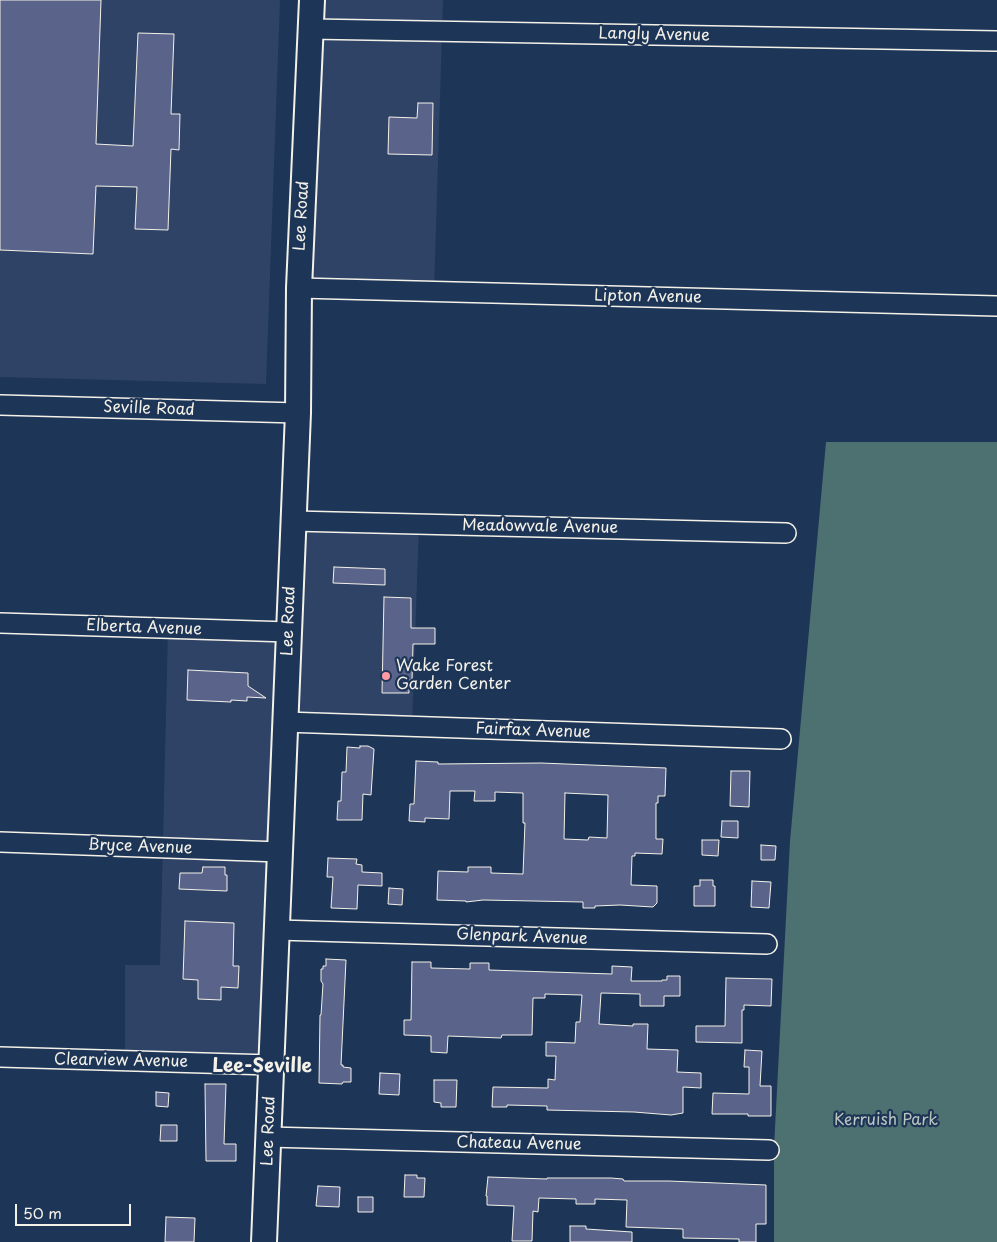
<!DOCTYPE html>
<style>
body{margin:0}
#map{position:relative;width:997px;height:1242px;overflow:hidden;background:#1d3557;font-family:"Playpen Sans",sans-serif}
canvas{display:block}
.scale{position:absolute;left:15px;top:1204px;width:116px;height:22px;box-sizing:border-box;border:2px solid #f4f1e8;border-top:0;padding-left:6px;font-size:15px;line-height:18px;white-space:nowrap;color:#f4f1e8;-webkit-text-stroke:4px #1d3557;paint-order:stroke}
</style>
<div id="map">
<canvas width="997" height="1242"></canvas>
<div class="scale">50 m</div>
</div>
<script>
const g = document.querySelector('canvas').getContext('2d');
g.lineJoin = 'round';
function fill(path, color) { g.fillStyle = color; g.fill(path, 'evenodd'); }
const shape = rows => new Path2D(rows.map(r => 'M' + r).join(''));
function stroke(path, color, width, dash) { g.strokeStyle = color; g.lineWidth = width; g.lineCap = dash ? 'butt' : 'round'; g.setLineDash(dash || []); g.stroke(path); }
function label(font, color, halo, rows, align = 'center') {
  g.font = font + ' "Playpen Sans",sans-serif'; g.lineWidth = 4.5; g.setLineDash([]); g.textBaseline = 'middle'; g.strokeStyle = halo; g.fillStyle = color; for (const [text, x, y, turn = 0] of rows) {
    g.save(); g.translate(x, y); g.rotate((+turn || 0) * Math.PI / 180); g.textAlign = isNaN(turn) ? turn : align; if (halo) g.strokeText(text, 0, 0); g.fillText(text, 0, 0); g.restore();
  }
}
const built = shape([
 [0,0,280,0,266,384,0,377],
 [312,0,443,0,434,292,299,288],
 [293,521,419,524,412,727,285,722,271,1065,125,1061,125,965,160,965,168,629,289,632]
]);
const green = shape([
 [826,442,997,442,997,1242,774,1242,774,1147,790,841]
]);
const building = shape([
 [0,0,101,0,96,144,133,146,138,33,174,34,171,114,180,114,179,150,171,149,168,230,135,229,137,187,96,186,93,254,0,250,0,0],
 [418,103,433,103,432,155,388,154,389,117,417,118,418,103],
 [334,567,385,569,385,585,333,583,334,567],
 [384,597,411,598,411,628,435,628,435,644,413,644,412,680,409,680,409,693,382,693,384,597],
 [188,670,248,673,248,686,266,698,247,697,247,701,231,700,231,702,187,700,188,670],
 [360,746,368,746,374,749,371,795,363,794,362,820,337,820,338,801,341,801,342,772,346,772,347,747,360,748,360,746],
 [416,761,438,762,438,764,541,763,666,768,665,796,658,796,658,803,656,803,656,839,663,839,662,854,635,853,635,856,632,856,631,885,657,886,657,903,653,907,620,905,595,906,595,908,583,908,583,902,483,900,466,902,466,901,437,900,438,871,468,872,468,867,491,867,491,873,523,874,525,823,523,823,523,793,495,792,495,801,474,801,475,791,450,791,449,819,425,818,425,822,409,821,410,804,414,804,416,761],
 [565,793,608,795,607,838,589,837,588,840,564,839,565,793],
 [731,771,750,771,749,807,730,806,731,771],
 [722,821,738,821,738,838,721,837,722,821],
 [702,840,719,840,718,856,702,855,702,840],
 [761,845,776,846,775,860,761,860,761,845],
 [328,858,357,859,356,864,362,865,362,872,382,873,382,886,358,885,357,909,331,908,333,877,327,877,328,858],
 [203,867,225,867,225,875,227,875,227,891,179,889,180,873,202,873,203,867],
 [700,880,713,880,713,886,715,886,715,906,694,906,694,886,700,886,700,880],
 [752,881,771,882,769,908,751,907,752,881],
 [389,888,403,889,402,905,388,904,389,888],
 [185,921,234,923,233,966,239,966,238,988,221,987,221,1000,198,999,198,980,183,979,185,921],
 [326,959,346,960,341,1065,343,1065,343,1067,351,1068,351,1082,343,1082,342,1084,319,1083,320,1015,321,1015,323,984,321,981,321,969,323,969,323,966,326,966,326,959],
 [412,962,431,962,431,968,470,969,470,963,489,963,489,970,612,974,612,966,632,967,631,981,662,981,662,980,667,980,667,976,680,976,680,996,664,996,664,1006,640,1006,640,994,601,993,599,1024,633,1026,633,1024,648,1024,647,1049,678,1050,677,1072,701,1073,701,1088,683,1087,683,1113,671,1115,634,1112,547,1110,547,1106,507,1105,507,1107,492,1107,493,1087,548,1088,548,1079,555,1080,556,1056,546,1056,546,1042,575,1043,576,1022,580,1022,582,995,545,994,545,998,533,998,532,1035,502,1035,501,1038,448,1036,447,1053,431,1052,431,1036,404,1035,404,1020,411,1020,412,962],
 [726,978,772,979,771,1006,744,1005,744,1010,742,1010,742,1043,696,1042,696,1026,725,1026,726,978],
 [745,1050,762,1051,760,1086,771,1086,771,1116,748,1116,748,1114,712,1114,713,1093,749,1094,749,1067,744,1067,745,1050],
 [380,1073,400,1074,399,1095,379,1094,380,1073],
 [434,1080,457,1080,456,1107,441,1107,441,1103,434,1102,434,1080],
 [205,1084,226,1084,224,1144,236,1144,236,1161,206,1161,205,1084],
 [156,1092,169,1093,168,1107,156,1106,156,1092],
 [161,1125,177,1125,177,1141,160,1141,161,1125],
 [405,1175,417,1175,417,1178,425,1178,424,1197,404,1197,405,1175],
 [488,1177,547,1179,547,1178,611,1178,623,1179,624,1181,669,1181,766,1185,766,1224,756,1224,756,1242,739,1242,739,1239,683,1238,683,1229,626,1227,627,1200,595,1199,595,1204,576,1204,576,1199,539,1198,538,1212,533,1211,532,1241,512,1241,514,1206,487,1205,487,1196,486,1196,488,1177],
 [318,1186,340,1187,339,1207,316,1206,318,1186],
 [358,1197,373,1197,373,1212,358,1212,358,1197],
 [166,1217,195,1218,194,1242,165,1242,166,1217],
 [570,1226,586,1226,586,1229,632,1232,632,1242,570,1242,570,1226]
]);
const minor = shape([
 [311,29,997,41],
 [299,288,997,306],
 [0,405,298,413],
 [293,521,786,533],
 [0,623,289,632],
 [285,722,781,739],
 [0,842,280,852],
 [277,930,767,944],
 [0,1057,271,1065],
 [268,1137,769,1150]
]);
const major = shape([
 [264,1242,298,413,299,288,312,0]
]);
const markers = [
 [386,676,5,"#ff9aa2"]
];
const streetNames = [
 ["Langly Avenue",654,35,1],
 ["Lee Road",302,216,-87],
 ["Lipton Avenue",648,297,1],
 ["Seville Road",149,409,2],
 ["Meadowvale Avenue",540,527,1],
 ["Lee Road",289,621,-88],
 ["Elberta Avenue",144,628,2],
 ["Fairfax Avenue",533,731,2],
 ["Bryce Avenue",140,847,2],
 ["Glenpark Avenue",522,937,2],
 ["Clearview Avenue",121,1061,1],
 ["Lee Road",269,1131,-88],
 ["Chateau Avenue",519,1144,1]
];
const poiNames = [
 ["Wake Forest",396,667],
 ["Garden Center",396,685]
];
const parkNames = [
 ["Kerruish Park",886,1121]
];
const quarterNames = [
 ["Lee-Seville",262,1067]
];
fill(built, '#2f4367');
fill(green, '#4d7071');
fill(building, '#5a648b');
stroke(building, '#f4f1e8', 1);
stroke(minor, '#f4f1e8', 22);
stroke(major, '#f4f1e8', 28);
stroke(minor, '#1d3557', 19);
stroke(major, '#1d3557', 24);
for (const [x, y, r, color] of markers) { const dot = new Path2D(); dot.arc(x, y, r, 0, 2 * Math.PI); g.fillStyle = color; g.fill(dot); stroke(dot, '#1d3557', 2); }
label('16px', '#f4f1e8', '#1d3557', streetNames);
label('16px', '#f4f1e8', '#1d3557', poiNames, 'left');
label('16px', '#bac4be', '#1d3557', parkNames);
label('bold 19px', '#f4f1e8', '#1d3557', quarterNames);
</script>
